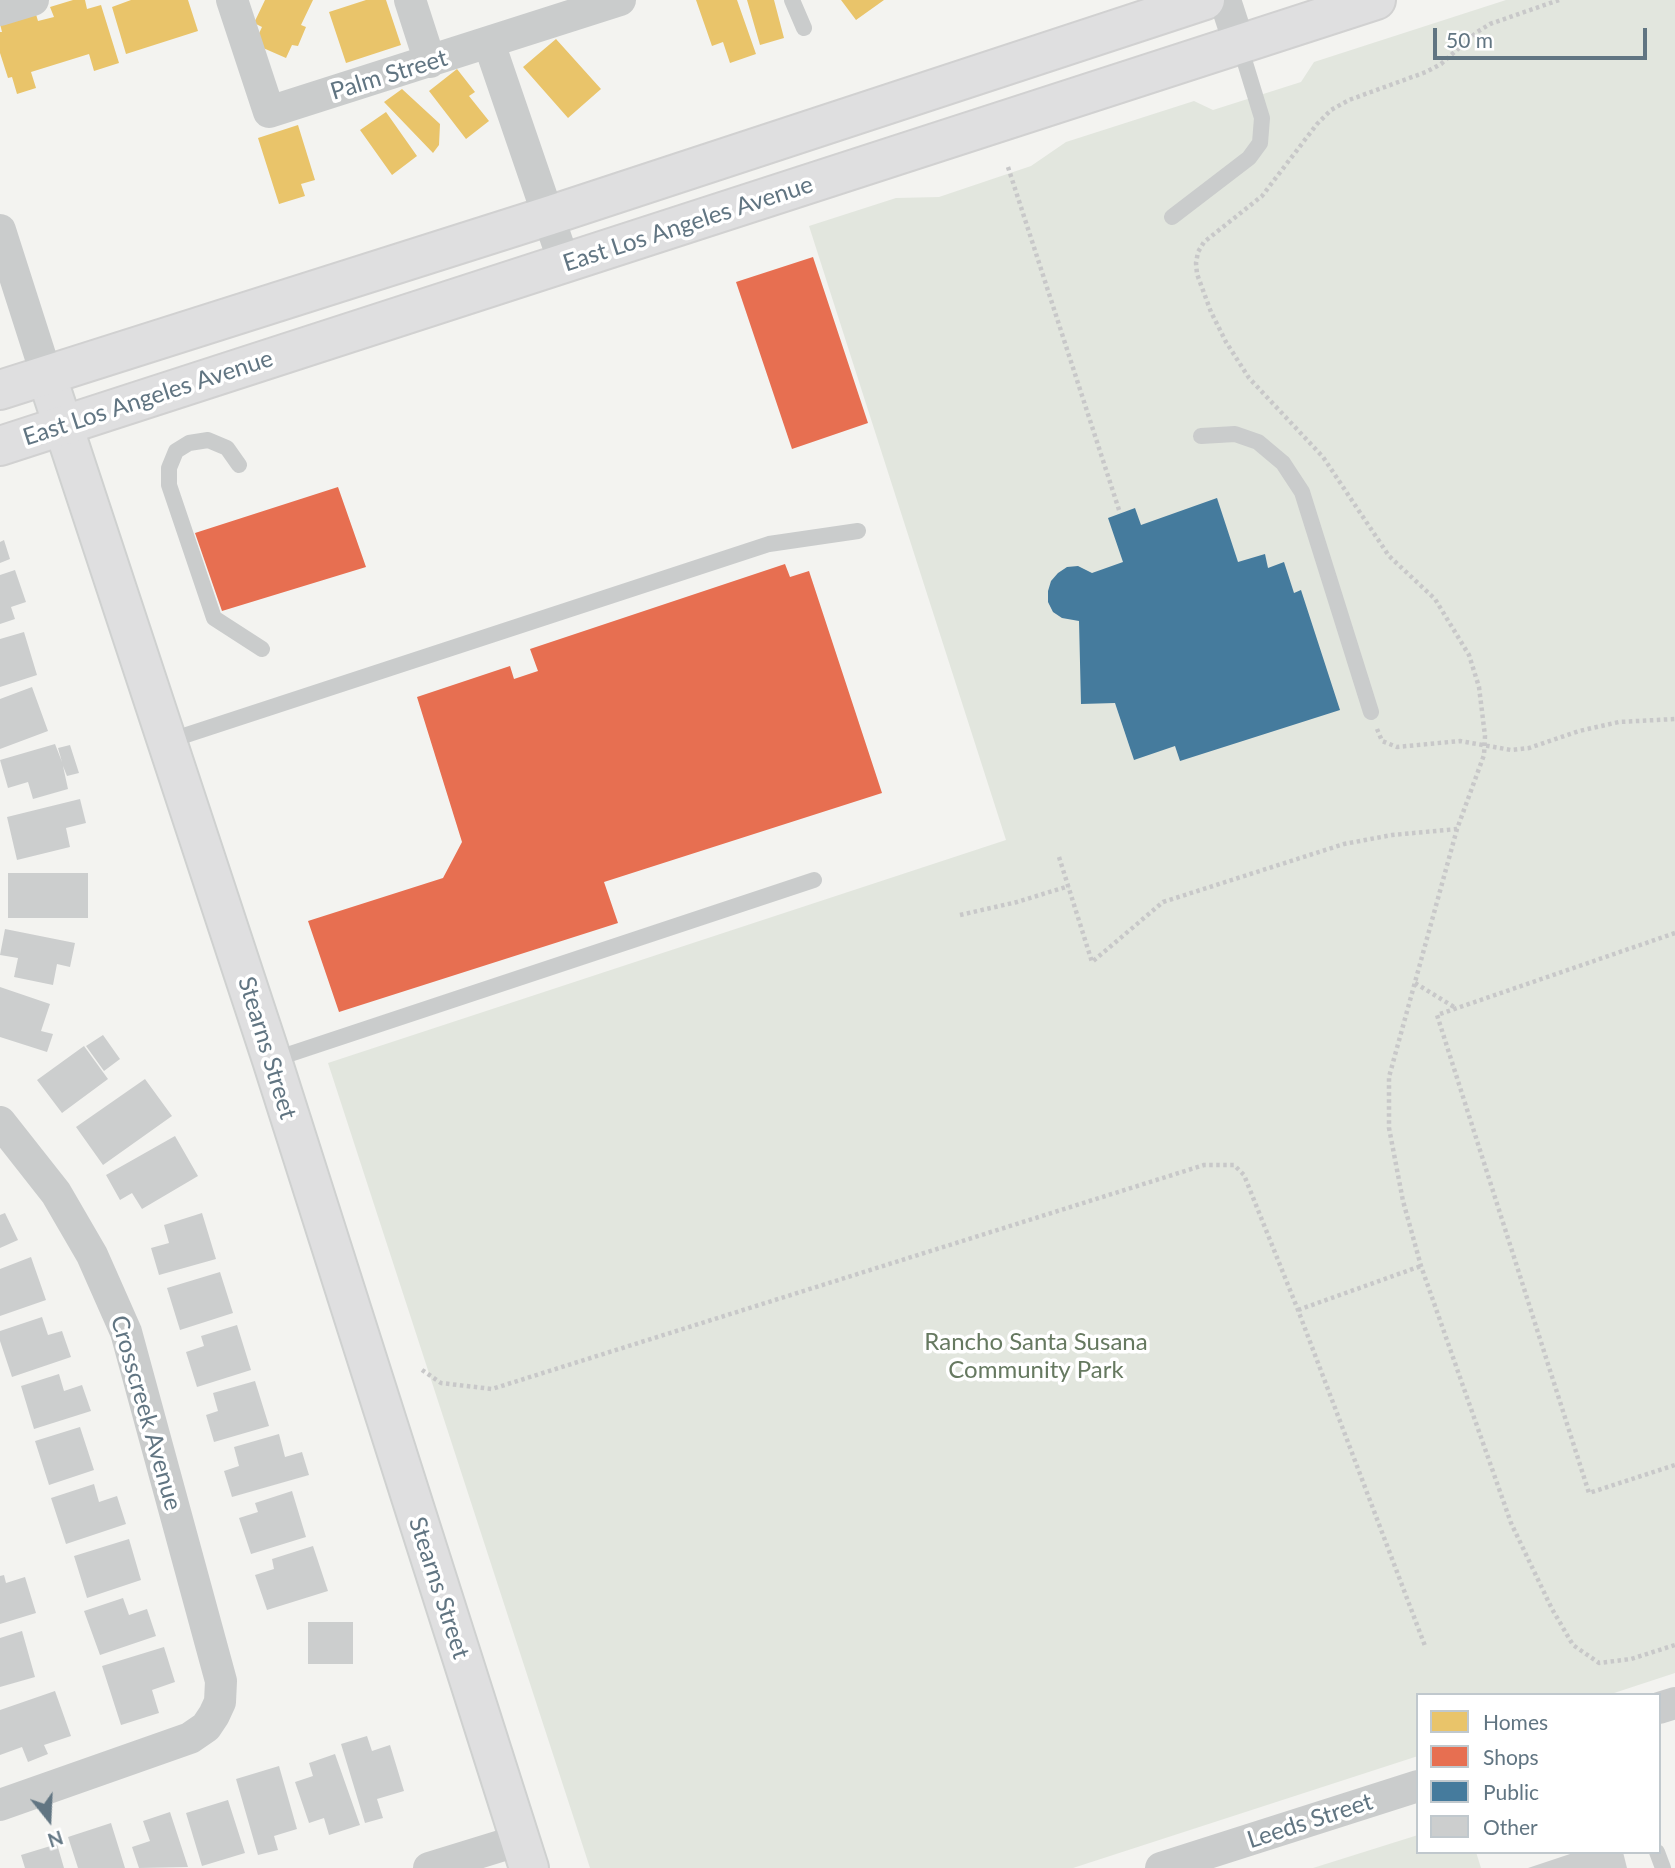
<!DOCTYPE html>
<style>
body{margin:0}
#map{position:relative;width:1675px;height:1868px;overflow:hidden;background:#f3f3f0;font-family:Lato,sans-serif}
canvas{display:block}
.legend{position:absolute;left:1416px;top:1693px;width:245px;height:161px;box-sizing:border-box;background:#fff;border:2px solid #c0c8cd;margin:0;padding:9px 12px;list-style:none;font-size:21px;color:#617582}
.legend li{display:flex;align-items:center;gap:14px;height:35px}
.legend b{width:35px;border:2px solid #c0c8cd}
.north{position:absolute;left:14px;top:1784px;width:70px;height:70px;-webkit-text-stroke:5px #fff;paint-order:stroke;rotate:162deg;font-size:19px;font-weight:700;line-height:28px;text-align:center;color:#617582}
.north::after{content:'';display:block;margin:auto;width:24px;height:32px;background:#617582;clip-path:polygon(50% 0,100% 100%,50% 72%,0 100%)}
.scale{position:absolute;left:1433px;top:28px;width:214px;height:32px;box-sizing:border-box;border:4px solid #617582;border-top:0;padding-left:9px;font-size:21px;line-height:24px;white-space:nowrap;color:#617582;-webkit-text-stroke:5px #fff;paint-order:stroke}
</style>
<div id="map">
<canvas width="1675" height="1868"></canvas>
<ul class="legend">
<li><b style="height:19px;background:#e9c46a"></b>Homes</li>
<li><b style="height:19px;background:#e76f51"></b>Shops</li>
<li><b style="height:19px;background:#457b9d"></b>Public</li>
<li><b style="height:19px;background:#cccece"></b>Other</li>
</ul>
<div class="north">N</div>
<div class="scale">50 m</div>
</div>
<script>
const g = document.querySelector('canvas').getContext('2d');
g.lineJoin = 'round';
function fill(path, color) { g.fillStyle = color; g.fill(path, 'evenodd'); }
const shape = rows => new Path2D(rows.map(r => 'M' + r).join(''));
function stroke(path, color, width, dash) { g.strokeStyle = color; g.lineWidth = width; g.lineCap = dash ? 'butt' : 'round'; g.setLineDash(dash || []); g.stroke(path); }
function label(font, color, halo, rows, align = 'center') {
  g.font = font + ' Lato,sans-serif'; g.lineWidth = 7; g.setLineDash([]); g.textBaseline = 'middle'; g.strokeStyle = halo; g.fillStyle = color; for (const [text, x, y, turn = 0] of rows) {
    g.save(); g.translate(x, y); g.rotate((+turn || 0) * Math.PI / 180); g.textAlign = isNaN(turn) ? turn : align; if (halo) g.strokeText(text, 0, 0); g.fillText(text, 0, 0); g.restore();
  }
}
const green = shape([
 [1506,0,1675,0,1675,1673,1608,1695,1418,1695,1418,1756,1073,1868,590,1868,328,1063,1006,840,809,226,896,198,939,197,1031,166,1066,142,1194,101,1213,110,1301,82,1314,62],
 [1418,1835,1418,1852,1476,1852,1481,1868,1313,1868]
]);
const homes = shape([
 [73,0,85,0,87,9,101,5,119,63,94,71,89,54,31,72,36,88,17,94,12,77,8,78,0,53,0,32,2,32,0,24,35,11,38,21,54,17,50,7],
 [131,0,188,0,198,31,126,54,112,7],
 [265,0,313,0,301,25,306,27,298,46,292,45,286,58,254,44,262,27,254,23],
 [366,0,386,0,401,45,346,63,329,12],
 [696,0,737,0,756,54,730,63,723,42,712,46],
 [747,0,774,0,784,38,760,45],
 [841,0,884,0,856,20],
 [556,39,601,89,568,118,523,67],
 [457,69,475,92,469,96,489,121,466,139,429,91],
 [402,89,440,124,439,145,433,153,384,102],
 [386,112,417,156,392,175,360,130],
 [298,125,315,180,301,184,305,196,279,204,258,138]
]);
const shops = shape([
 [813,257,868,423,792,449,736,282],
 [338,487,366,567,222,611,195,533],
 [785,564,790,577,809,571,882,793,604,882,618,923,339,1012,308,921,443,878,462,842,417,697,510,666,514,679,538,671,530,649]
]);
const public = shape([
 [1217,498,1238,562,1265,554,1268,568,1284,562,1294,593,1301,590,1340,710,1180,761,1175,746,1134,760,1115,703,1081,704,1079,621,1062,618,1053,612,1048,602,1048,591,1051,581,1058,573,1067,567,1078,566,1092,573,1123,562,1108,518,1135,508,1141,525]
]);
const building = shape([
 [4,540,10,559,0,563,0,542],
 [15,570,26,602,11,607,15,619,0,624,0,575],
 [24,632,37,675,0,687,0,639],
 [32,687,48,731,0,749,0,699],
 [55,744,62,762,58,748,70,745,79,773,67,776,63,766,68,789,33,799,28,782,8,788,0,760],
 [80,799,86,823,66,828,70,847,17,860,7,817],
 [8,873,88,873,88,918,8,918],
 [5,929,75,943,70,967,57,964,53,985,14,977,18,958,0,955],
 [0,987,50,1004,41,1031,53,1034,47,1052,0,1037],
 [103,1035,120,1059,104,1071,86,1046],
 [84,1046,108,1079,62,1113,37,1080],
 [145,1079,172,1116,103,1165,76,1127],
 [175,1136,198,1176,142,1209,132,1193,120,1200,106,1175],
 [5,1213,18,1240,0,1248,0,1215],
 [202,1213,216,1259,159,1275,151,1248,169,1243,164,1225],
 [31,1257,46,1300,0,1316,0,1269],
 [220,1272,233,1313,180,1330,167,1288],
 [42,1317,48,1335,62,1331,71,1357,12,1377,0,1341,0,1331],
 [237,1325,251,1370,197,1387,186,1352,204,1346,201,1336],
 [59,1374,64,1391,82,1385,91,1411,34,1429,21,1386],
 [255,1381,269,1426,214,1442,206,1415,218,1411,213,1393],
 [80,1427,94,1470,49,1485,35,1441],
 [279,1434,285,1457,302,1452,309,1475,232,1497,224,1471,239,1466,234,1447],
 [94,1484,99,1502,117,1496,126,1524,66,1544,51,1498],
 [292,1491,306,1537,251,1554,239,1518,258,1512,255,1503],
 [129,1539,141,1580,87,1598,74,1556],
 [313,1546,328,1591,267,1610,255,1575,274,1569,272,1559],
 [4,1575,6,1583,25,1577,36,1613,0,1624,0,1576],
 [123,1598,129,1615,147,1609,156,1636,100,1655,84,1611],
 [308,1622,353,1622,353,1664,308,1664],
 [22,1631,35,1677,0,1687,0,1638],
 [164,1647,175,1682,152,1690,159,1713,121,1725,102,1666],
 [55,1691,71,1736,44,1745,48,1754,28,1762,22,1747,0,1755,0,1710],
 [367,1736,372,1751,390,1745,404,1791,377,1799,383,1818,365,1823,341,1744],
 [335,1754,360,1825,329,1835,324,1818,309,1823,295,1782,313,1776,309,1763],
 [279,1766,297,1829,274,1836,278,1850,258,1855,236,1779],
 [228,1800,245,1853,202,1866,186,1813],
 [170,1812,188,1867,139,1868,132,1847,150,1841,143,1821],
 [111,1823,125,1868,78,1868,68,1837],
 [57,1844,64,1868,25,1868,21,1855],
 [1576,1852,1623,1852,1627,1868,1528,1868]
]);
const path = shape([
 [1559,0,1490,24,1477,32,1441,64,1426,72,1349,100,1331,110,1317,124,1262,196,1204,242,1198,252,1196,263,1197,274,1211,312,1226,342,1249,378,1323,457,1389,556,1435,599,1469,655,1479,687,1485,736,1484,755,1457,829,1389,1077,1389,1128,1403,1201,1421,1266,1511,1523,1552,1609,1573,1645,1599,1663,1631,1659,1675,1645],
 [1008,167,1120,513],
 [1377,729,1382,741,1397,747,1460,741,1511,750,1529,748,1579,731,1619,722,1675,719],
 [1059,857,1092,962,1163,902,1344,844,1392,835,1457,829],
 [960,915,1017,902,1069,886],
 [1675,933,1437,1015,1589,1493,1675,1465],
 [1415,983,1454,1007],
 [1298,1310,1421,1266],
 [422,1370,441,1383,492,1389,1204,1165,1234,1165,1244,1175,1298,1310,1425,1646]
]);
const lane = shape([
 [792,0,804,28],
 [1172,217,1249,158,1260,143,1262,118,1239,43],
 [1201,436,1235,434,1258,442,1283,463,1302,492,1371,712],
 [239,465,227,448,208,440,189,443,176,451,169,468,169,485,214,618,262,649],
 [168,741,769,544,858,531],
 [272,1060,814,880],
 [1657,1852,1663,1868]
]);
const street = shape([
 [232,0,269,112,620,0],
 [410,0,430,62],
 [1225,0,1239,43],
 [0,10,33,0],
 [489,43,565,265],
 [0,230,47,377],
 [0,1122,56,1193,92,1255,126,1332,221,1681,220,1702,214,1715,206,1727,190,1738,0,1805],
 [1659,1708,1675,1703],
 [429,1868,520,1840],
 [1161,1868,1418,1786]
]);
const secondary = shape([
 [47,377,272,1060,529,1868]
]);
const primary = shape([
 [0,390,548,216,1205,0],
 [0,446,1376,0]
]);
const streetNames = [
 ["Palm Street",389,75,-17],
 ["East Los Angeles Avenue",688,224,-18],
 ["East Los Angeles Avenue",148,398,-18],
 ["Stearns Street",267,1048,73],
 ["Crosscreek Avenue",146,1413,74],
 ["Stearns Street",439,1588,72],
 ["Leeds Street",1310,1821,-18]
];
const parkNames = [
 ["Rancho Santa Susana",1036,1342],
 ["Community Park",1036,1370]
];
fill(green, '#e2e6de');
fill(homes, '#e9c46a');
fill(shops, '#e76f51');
fill(public, '#457b9d');
fill(building, '#cccece');
stroke(secondary, '#cfd1d0', 42);
stroke(primary, '#d1d1d1', 42);
stroke(path, '#c8c8c9', 4.5, [3.5, 3.5]);
stroke(lane, '#cacccc', 16);
stroke(street, '#cacccc', 32);
stroke(secondary, '#dfdfe0', 38);
stroke(primary, '#dfdfe0', 38);
label('24px', '#617582', '#fff', streetNames);
label('24px', '#667960', '#fff', parkNames);
</script>
